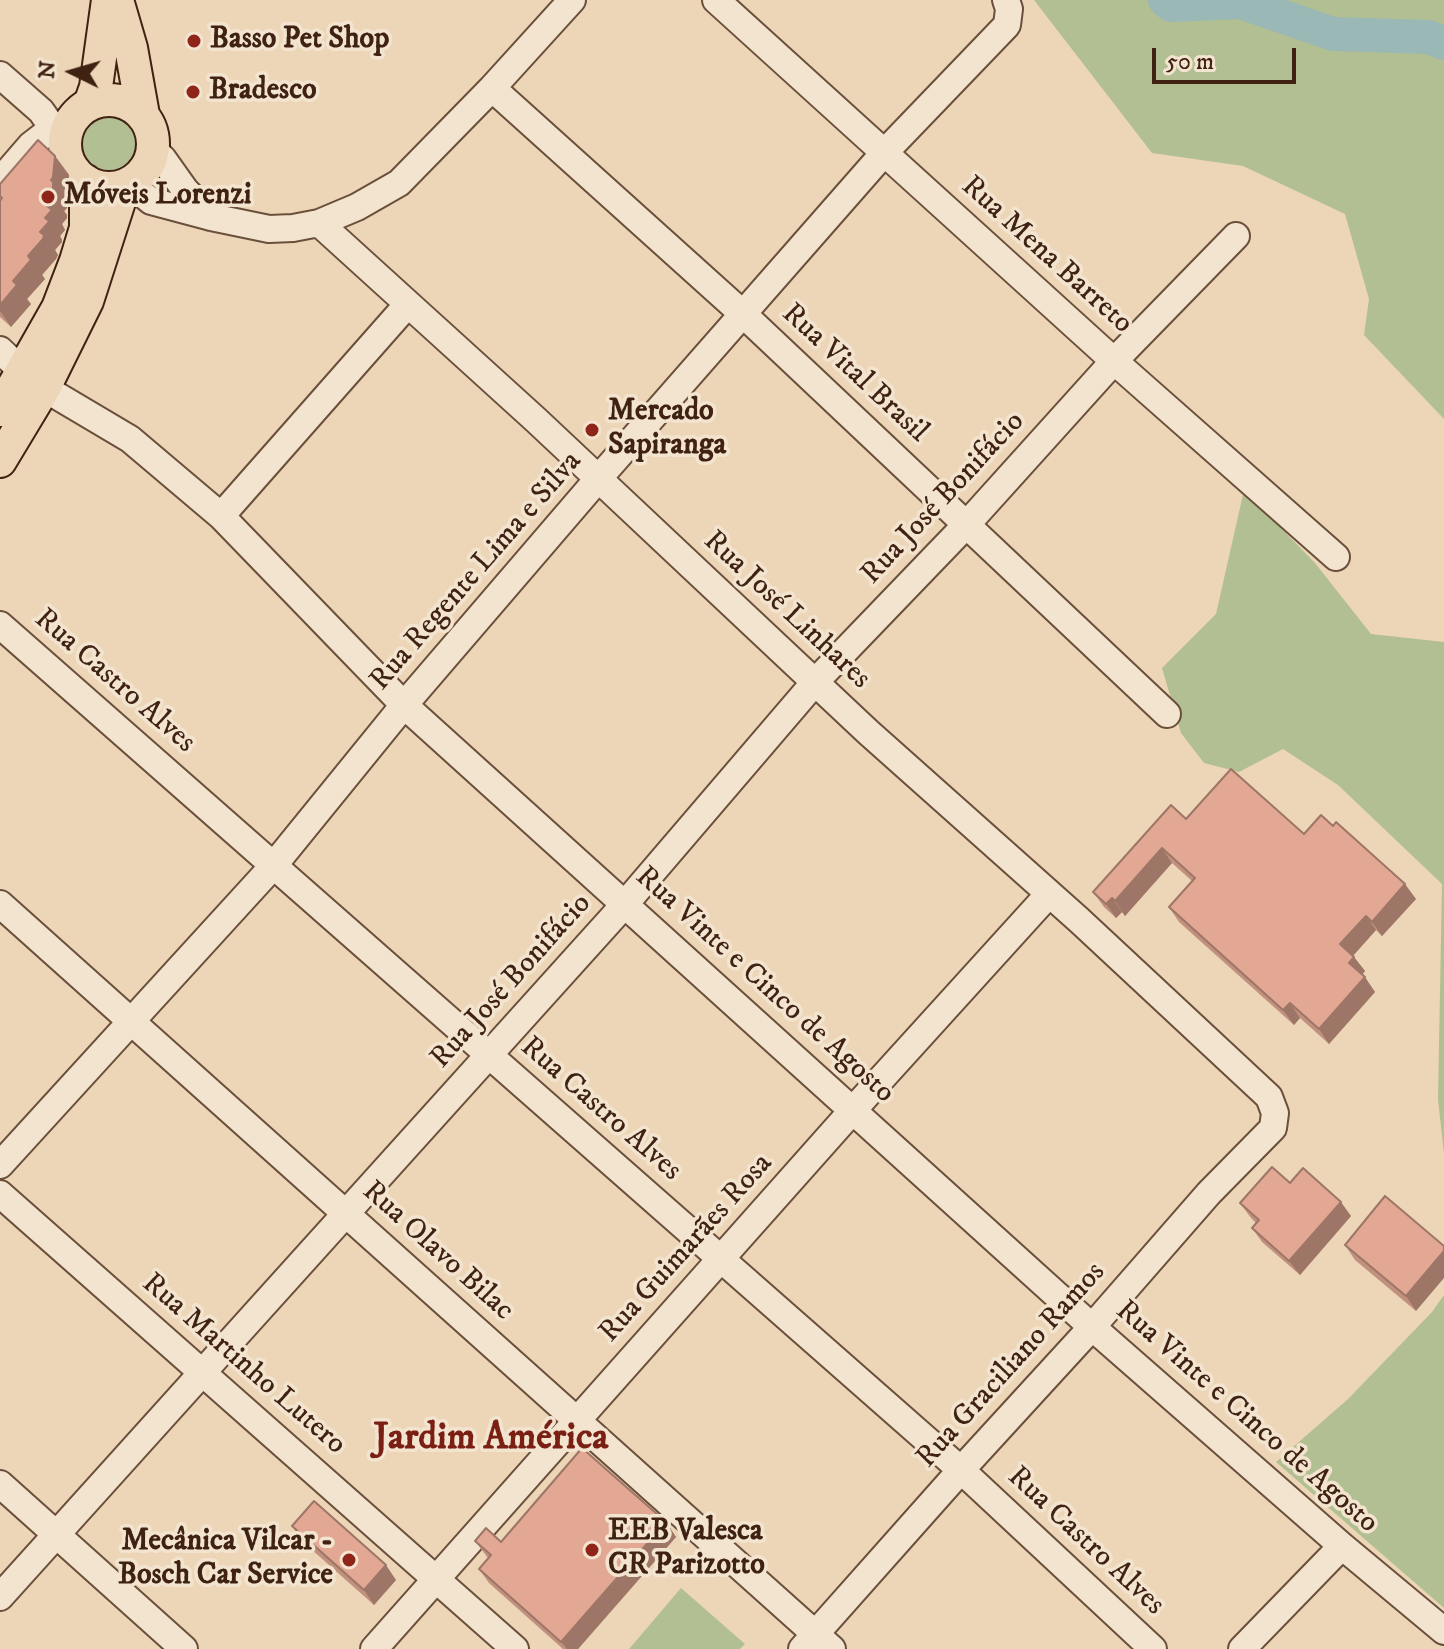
<!DOCTYPE html>
<meta charset="utf-8">
<style>
body{margin:0}
#map{position:relative;width:1444px;height:1649px;overflow:hidden;background:#ecd6b7;font-family:"IM FELL DW Pica",serif}
canvas{display:block}
.north{position:absolute;left:32px;top:32px;width:80px;height:80px;-webkit-text-stroke:6px #f3e4d0;paint-order:stroke;rotate:275deg;font-size:22px;font-weight:700;line-height:32px;text-align:center;color:#3f2212}
.north::after{content:'';display:block;margin:auto;width:28px;height:36px;background:#3f2212;clip-path:polygon(50% 0,100% 100%,50% 72%,0 100%)}
.scale{position:absolute;left:1152px;top:48px;width:144px;height:36px;box-sizing:border-box;border:4px solid #3f2212;border-top:0;padding-left:10px;font-size:24px;line-height:28px;white-space:nowrap;color:#3f2212;-webkit-text-stroke:6px #f3e4d0;paint-order:stroke}
</style>
<div id="map">
<canvas width="1444" height="1649"></canvas>
<div class="north">N</div>
<div class="scale">50 m</div>
</div>
<script>
const g = document.querySelector('canvas').getContext('2d');
g.lineJoin = 'round';
function fill(path, color) { g.fillStyle = color; g.fill(path, 'evenodd'); }
const shape = rows => new Path2D(rows.map(r => 'M' + r).join(''));
function stroke(path, color, width, dash) { g.strokeStyle = color; g.lineWidth = width; g.lineCap = dash ? 'butt' : 'round'; g.setLineDash(dash || []); g.stroke(path); }
function label(font, color, halo, rows, align = 'center') {
  g.font = font + ' "IM FELL DW Pica",serif'; g.lineWidth = 7; g.setLineDash([]); g.textBaseline = 'middle'; g.strokeStyle = halo; g.fillStyle = color; for (const [text, x, y, turn = 0] of rows) {
    g.save(); g.translate(x, y); g.rotate((+turn || 0) * Math.PI / 180); g.textAlign = isNaN(turn) ? turn : align; if (halo) g.strokeText(text, 0, 0); g.fillText(text, 0, 0); g.restore();
  }
}
const green = shape([
 [1034,0,1444,0,1444,419,1364,335,1369,299,1345,214,1243,166,1152,153],
 '80 144a29 29 0 1 1 58 0a29 29 0 1 1-58 0Z',
 [1244,490,1315,563,1371,634,1444,642,1444,1154,1438,1099,1442,884,1338,785,1283,749,1239,772,1204,763,1181,733,1162,668,1216,614],
 [1444,1295,1444,1608,1276,1462,1348,1399,1432,1312],
 [681,1588,745,1644,740,1649,629,1649]
]);
const river = shape([
 [1165,0,1171,5,1240,2,1333,34,1428,37,1444,43]
]);
const minor = shape([
 [716,0,1114,361,1336,557],
 [0,75,41,111,53,128],
 [492,88,743,314,1167,714],
 [153,150,163,159,185,190,211,217],
 [0,181,31,145,53,128],
 [130,184,151,201,211,217,269,229,293,228,319,223,357,207,399,183,492,88,572,0],
 [319,223,536,420,868,732,1079,920,1269,1097,1275,1113,1273,1128,1209,1193,1092,1327,961,1470,802,1649],
 [0,350,23,372],
 [44,388,130,439,221,516,404,705,1092,1327,1342,1546,1444,1631],
 [221,516,408,304],
 [0,625,961,1470,1153,1649],
 [0,904,832,1649],
 [0,1165,274,865,404,705,598,479,884,153,1007,25,1009,9,1006,0],
 [0,1194,515,1649],
 [0,1484,184,1649],
 [0,1597,625,904,815,682,967,524,1114,361,1236,236],
 [374,1649,853,1110,1049,894],
 [1242,1649,1342,1546]
]);
const major = shape([
 [117,0,131,48,143,115],
 '65 144a44 44 0 1 1 88 0a44 44 0 1 1-88 0Z',
 [90,104,96,87,108,0],
 [0,410,58,308,76,261,86,228,86,181],
 [0,461,44,388,87,301,124,186]
]);
const wall = shape([
 [55,156,69,175,67,196,65,199,67,202,67,208,64,211,67,215,67,218,62,224,65,230,60,236,62,240,62,242,55,250,58,255,56,259,42,275,45,279,27,299,31,304,11,327,0,317,0,184],
 [1186,819,1304,834,1416,899,1382,936,1376,930,1353,956,1365,971,1362,975,1375,992,1329,1044,1300,1018,1294,1025,1179,922,1169,907,1192,881,1172,863,1125,916,1122,912,1116,918,1104,907,1093,892],
 [1290,1183,1351,1216,1300,1275,1262,1242,1252,1228,1256,1223,1251,1218,1240,1203],
 [1385,1196,1416,1311,1355,1260,1345,1245],
 [666,1522,676,1537,578,1649,563,1649,489,1583,479,1569,488,1558,475,1541,501,1542],
 [292,1526,396,1580,374,1605,302,1541]
]);
const shadedWall = shape([
 [55,156,69,175,67,196,65,199,67,202,67,208,64,211,67,215,67,218,62,224,65,230,60,236,62,240,62,242,55,250,58,255,56,259,42,275,45,279,27,299,31,304,11,327,0,311,0,305,28,256,40,232,45,218],
 [1162,848,1172,863,1125,916,1115,901],
 [1405,884,1416,899,1382,936,1372,922],
 [1112,898,1122,912,1116,918,1106,904],
 [1366,916,1376,930,1350,959,1340,944],
 [1354,957,1365,971,1359,978,1349,963],
 [1365,977,1375,992,1329,1044,1319,1029],
 [1290,1003,1300,1018,1294,1025,1283,1010],
 [1341,1202,1351,1216,1300,1275,1289,1261],
 [1444,1251,1444,1278,1416,1311,1406,1296],
 [666,1522,676,1537,578,1649,567,1649,561,1642],
 [386,1565,396,1580,374,1605,364,1590]
]);
const building = shape([
 [38,140,55,156,53,177,51,180,53,182,53,189,50,193,53,196,53,198,47,206,52,210,45,218,49,221,48,223,40,232,44,235,43,239,28,256,31,260,13,281,17,285,0,305,0,201,2,198,0,196,0,184,38,140],
 [1231,769,1304,834,1321,815,1333,826,1336,822,1405,884,1372,922,1366,916,1340,944,1354,957,1349,963,1365,977,1319,1029,1290,1003,1283,1010,1169,907,1195,878,1162,848,1115,901,1112,898,1106,904,1093,892,1171,805,1186,819,1231,769],
 [1272,1167,1290,1183,1303,1168,1341,1202,1289,1261,1252,1228,1259,1220,1240,1203,1272,1167],
 [1385,1196,1444,1246,1444,1251,1406,1296,1345,1245,1385,1196],
 [582,1448,666,1522,561,1642,479,1569,491,1555,475,1541,486,1528,501,1542,582,1448],
 [314,1501,386,1565,364,1590,292,1526,314,1501]
]);
const markers = [
 [194,41,8,"#8f2418"],
 [193,92,8,"#8f2418"],
 [48,197,8,"#8f2418"],
 [592,430,8,"#8f2418"],
 [592,1550,8,"#8f2418"],
 [349,1560,8,"#8f2418"]
];
const poiNames = [
 ["Basso Pet Shop",210,41],
 ["Bradesco",209,92],
 ["Móveis Lorenzi",64,197],
 ["Mercado",608,413],
 ["Sapiranga",608,447],
 ["EEB Valesca",608,1533],
 ["CR Parizotto",608,1567],
 ["Mecânica Vilcar -",333,1543,"right"],
 ["Bosch Car Service",333,1577,"right"]
];
const streetNames = [
 ["Rua Mena Barreto",1046,256,42],
 ["Rua Vital Brasil",854,374,43],
 ["Rua José Bonifácio",944,499,-47],
 ["Rua Regente Lima e Silva",477,572,-49],
 ["Rua José Linhares",786,611,43],
 ["Rua Castro Alves",114,682,41],
 ["Rua José Bonifácio",512,982,-48],
 ["Rua Vinte e Cinco de Agosto",764,986,42],
 ["Rua Castro Alves",600,1110,41],
 ["Rua Guimarães Rosa",687,1249,-48],
 ["Rua Olavo Bilac",437,1252,42],
 ["Rua Martinho Lutero",243,1365,41],
 ["Rua Graciliano Ramos",1012,1366,-48],
 ["Rua Vinte e Cinco de Agosto",1246,1418,41],
 ["Rua Castro Alves",1085,1542,43]
];
const districtNames = [
 ["Jardim América",491,1440]
];
fill(green, '#b2bf93');
stroke(river, '#9ab8b5', 34);
stroke(minor, '#6a4f3b', 30);
stroke(major, '#3f2212', 36);
stroke(minor, '#f3e4d0', 26);
stroke(major, '#ecd6b7', 32);
fill(wall, '#c2907e');
fill(shadedWall, '#9e7667');
fill(building, '#e2a893');
stroke(building, '#9e7667', 2);
for (const [x, y, r, color] of markers) { const dot = new Path2D(); dot.arc(x, y, r, 0, 2 * Math.PI); g.fillStyle = color; g.fill(dot); stroke(dot, '#f3e4d0', 3); }
label('bold 30px', '#3f2212', '#f3e4d0', poiNames, 'left');
label('30px', '#3f2212', '#f3e4d0', streetNames);
label('bold 38px', '#7a1f14', '#f3e4d0', districtNames);
</script>
